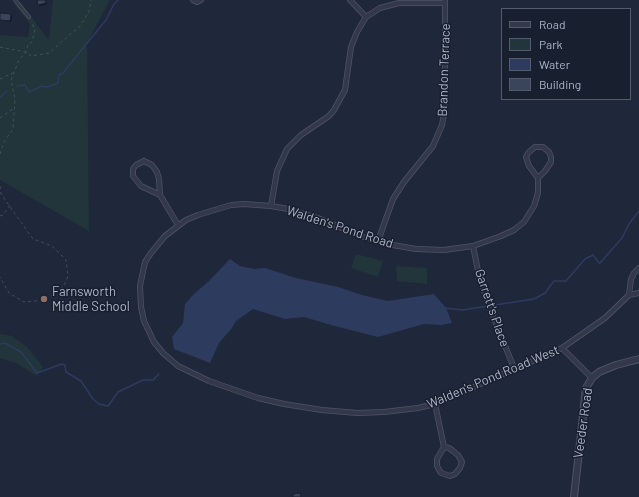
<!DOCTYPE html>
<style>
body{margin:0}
#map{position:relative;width:639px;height:497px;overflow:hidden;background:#1f273a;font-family:Barlow,sans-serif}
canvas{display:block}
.legend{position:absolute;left:501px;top:8px;width:130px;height:92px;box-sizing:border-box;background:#181f2f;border:1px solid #545b6c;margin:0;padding:5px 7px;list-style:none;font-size:12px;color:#adb4c7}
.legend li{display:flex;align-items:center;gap:8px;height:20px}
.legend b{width:20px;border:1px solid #545b6c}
</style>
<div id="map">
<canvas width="639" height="497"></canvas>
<ul class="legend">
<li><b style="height:5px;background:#33394b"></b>Road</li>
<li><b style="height:11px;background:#21353b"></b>Park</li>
<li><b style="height:11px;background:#2d3b5f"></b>Water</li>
<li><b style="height:11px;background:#3a445b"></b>Building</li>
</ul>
</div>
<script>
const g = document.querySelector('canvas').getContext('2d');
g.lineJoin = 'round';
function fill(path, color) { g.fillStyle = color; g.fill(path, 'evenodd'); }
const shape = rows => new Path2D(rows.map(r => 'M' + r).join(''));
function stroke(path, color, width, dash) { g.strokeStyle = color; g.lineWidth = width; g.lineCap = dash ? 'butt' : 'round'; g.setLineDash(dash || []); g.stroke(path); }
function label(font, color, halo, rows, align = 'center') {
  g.font = font + ' Barlow,sans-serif'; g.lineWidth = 3; g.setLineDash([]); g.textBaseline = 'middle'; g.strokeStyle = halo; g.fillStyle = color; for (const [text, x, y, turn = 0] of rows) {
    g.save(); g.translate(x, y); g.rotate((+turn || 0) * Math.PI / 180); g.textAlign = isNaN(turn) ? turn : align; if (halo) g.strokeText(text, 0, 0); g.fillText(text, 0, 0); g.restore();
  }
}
const green = shape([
 [53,0,110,0,87,43,89,231,0,180,0,35,28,37,30,24,14,4,20,1,47,38,49,38],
 [356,254,383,261,378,277,351,268],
 [396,266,427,268,427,284,397,281],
 [0,334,12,336,27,347,43,367,37,376,16,363,0,358]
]);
const water = shape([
 [230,259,240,266,254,269,265,268,296,278,338,287,362,295,388,301,434,294,446,308,452,323,442,325,424,324,378,337,331,325,304,317,285,319,253,309,236,321,232,328,219,343,210,363,174,349,172,337,183,323,185,304,194,294,209,281]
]);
const shadow = shape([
 [38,0,45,0,47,4,40,6],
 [0,14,11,15,12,17,11,22,0,20]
]);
const stream = shape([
 [17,86,25,85,29,92,42,86,47,87,58,83,59,75,63,73,88,42,106,20,114,4,118,0],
 [0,97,7,91],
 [445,308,462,310,534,299,545,293,554,281,566,281,585,259,593,255,599,263,600,263,622,238,629,224,639,211],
 [0,344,5,343,21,352,37,373,62,364,65,365,66,372,81,381,93,399,99,404,108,406,118,392,143,380,153,380,159,374]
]);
const building = shape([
 [37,0,45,0,46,3,38,5,37,0],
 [0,13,11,14,10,21,0,20,0,13],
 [300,493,301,497,293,497,293,494,300,493]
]);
const path = shape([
 [0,47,26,52,31,56,49,53,80,26,89,12,91,0],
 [0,79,13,73],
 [0,118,14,108],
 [0,154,4,142,13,129,15,99,11,80,19,60,26,52,28,45,32,42,35,30,31,21],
 [0,186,1,194,33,239,52,246,66,260,68,276,64,286,46,300,24,302,9,293,0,277],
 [0,216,3,215,10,205]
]);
const service = shape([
 [15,0,29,17]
]);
const minor = shape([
 [193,0,197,2,201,0],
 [350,0,366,17],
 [535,147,543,147,549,152,551,157,551,162,545,171,538,178,529,166,526,157,528,153,535,147],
 [144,161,152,165,157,172,159,179,160,195,141,186,133,176,133,169,136,165,144,161],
 [538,178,538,193,534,206,524,222,514,230,501,236,473,246,444,250,416,249,387,244,361,236,318,218,288,209,271,206,244,204,231,205,198,215,186,220,165,236,151,253,145,262,140,286,141,307,144,321,154,342,163,353,178,366,209,381,258,398,284,404,322,410,357,413,384,412,418,408,435,404,562,348,605,318,629,295],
 [160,195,178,225],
 [271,206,277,171,287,149,301,135,329,116,334,110,345,90,351,47,357,32,366,17,380,8,399,3,445,3],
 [378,241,393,199,404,182,433,146,442,125,444,114,445,89,445,0],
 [473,246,479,276,491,311,514,368],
 [639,268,634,273,631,279,629,295,639,293],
 [562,348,592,378],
 [435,404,444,447,437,459,437,466,441,473,450,476,455,474,460,468,462,462,458,455,453,451,449,448,444,447]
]);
const tertiary = shape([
 [574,497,586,388,592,378,599,372,616,365,639,359]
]);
const markers = [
 [44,299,4,"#8d6e63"]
];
const streetNames = [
 ["Brandon Terrace",444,70,-88],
 ["Walden's Pond Road",340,227,18],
 ["Garrett's Place",492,308,71],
 ["Walden's Pond Road West",493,377,-23],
 ["Veeder Road",583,423,-82]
];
const poiNames = [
 ["Farnsworth",52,292],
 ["Middle School",52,307]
];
fill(green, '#21353b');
fill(water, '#2d3b5f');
fill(shadow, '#0007');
stroke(stream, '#2d3b5f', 1.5);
fill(building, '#3a445b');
stroke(building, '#1a2131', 1);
stroke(service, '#4d5465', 4);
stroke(minor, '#4d5465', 6);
stroke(tertiary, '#4d5465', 8);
stroke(path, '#3e5259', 1, [3, 3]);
stroke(service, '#33394b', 2.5);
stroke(minor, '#33394b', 4.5);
stroke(tertiary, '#33394b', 6);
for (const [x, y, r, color] of markers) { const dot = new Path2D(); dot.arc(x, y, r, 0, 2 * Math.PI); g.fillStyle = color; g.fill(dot); stroke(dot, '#181f2f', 1.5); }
label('13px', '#adb4c7', '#181f2f', streetNames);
label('13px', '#adb4c7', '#181f2f', poiNames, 'left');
</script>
